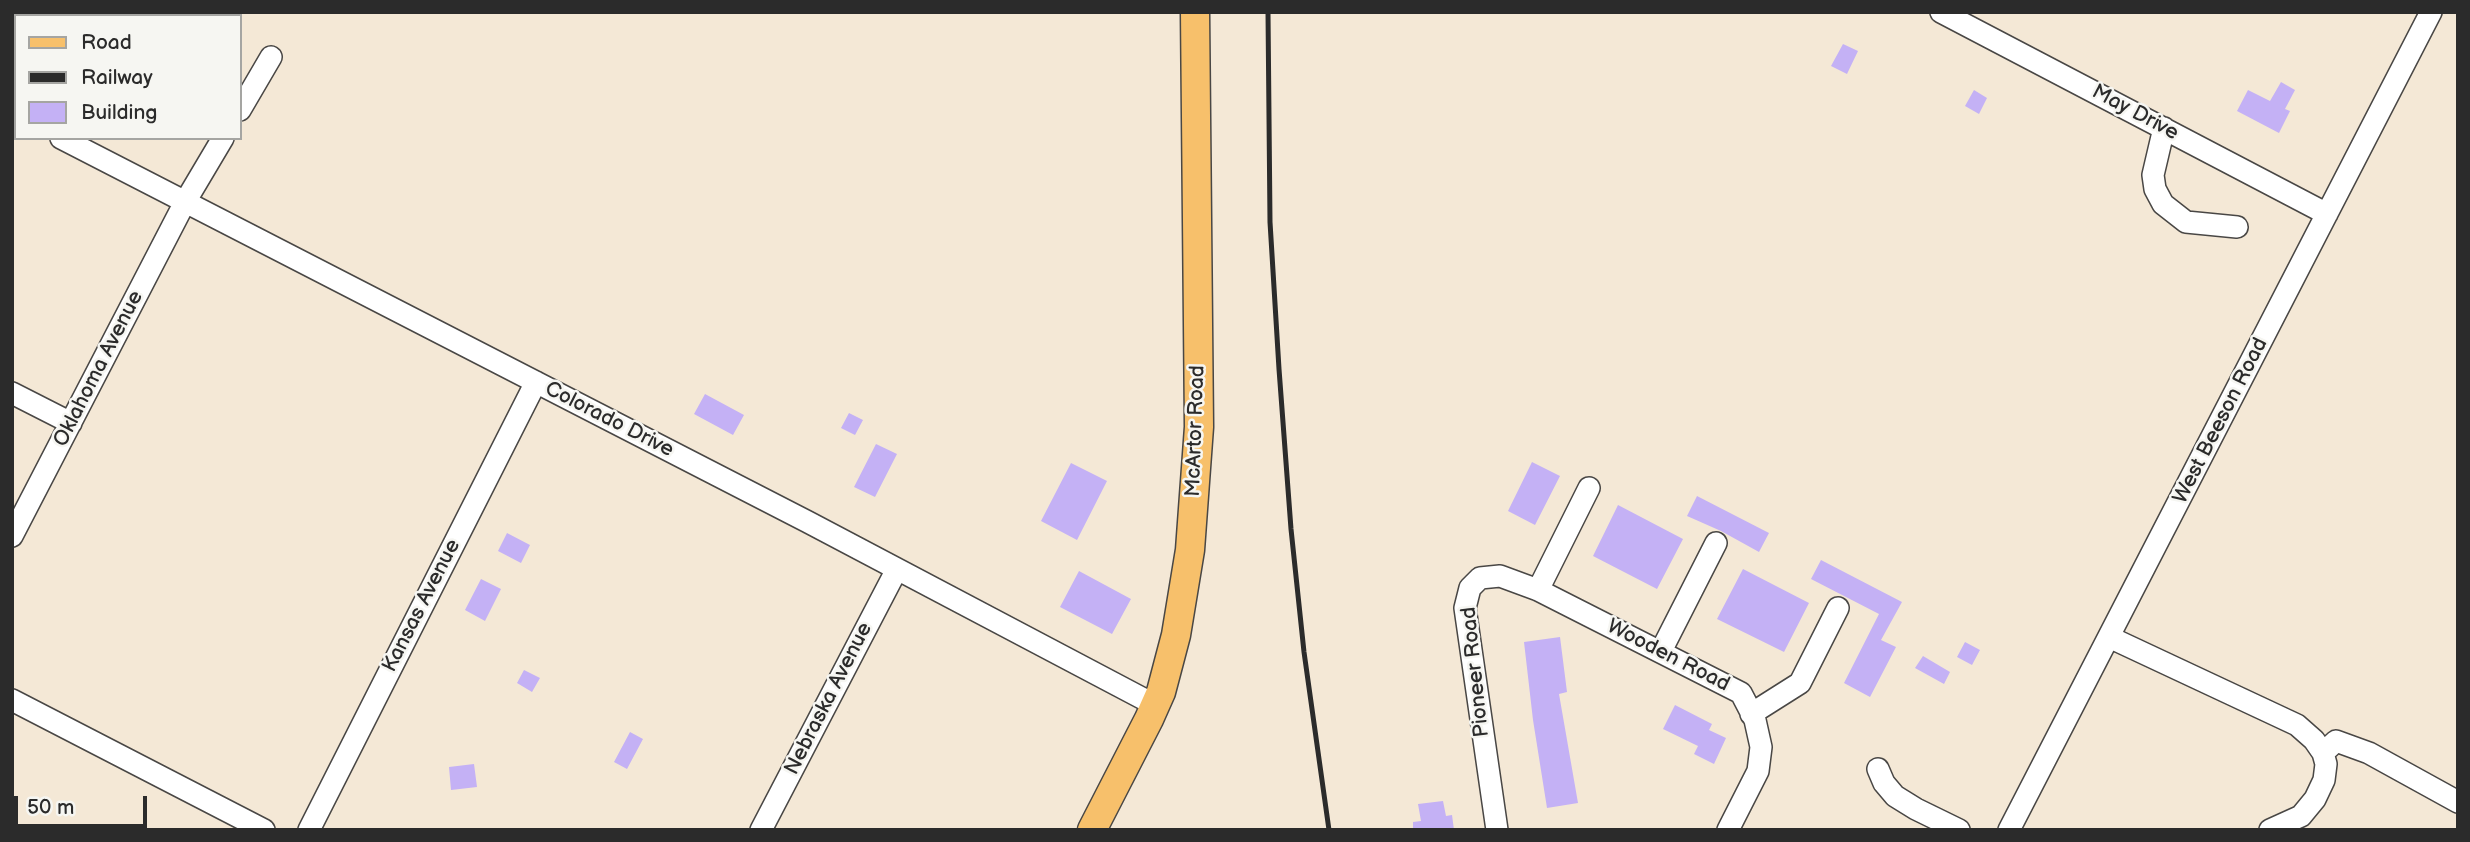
<!DOCTYPE html>
<style>
body{margin:0}
#map{position:relative;width:2470px;height:842px;overflow:hidden;background:#f4e8d6;font-family:"Balsamiq Sans",sans-serif}
canvas{display:block}
.frame{position:absolute;inset:0;border:14px solid #2b2b2b;pointer-events:none}
.legend{position:absolute;left:14px;top:14px;width:228px;height:126px;box-sizing:border-box;background:#f6f6f2;border:2px solid #a5a5a2;margin:0;padding:9px 12px;list-style:none;font-size:21px;color:#2b2b2b}
.legend li{display:flex;align-items:center;gap:14px;height:35px}
.legend b{width:35px;border:2px solid #a5a5a2}
.scale{position:absolute;left:14px;top:796px;width:133px;height:32px;box-sizing:border-box;border:4px solid #2b2b2b;border-top:0;padding-left:9px;font-size:21px;line-height:24px;white-space:nowrap;color:#2b2b2b;-webkit-text-stroke:5px #f6f6f2;paint-order:stroke}
</style>
<div id="map">
<canvas width="2470" height="842"></canvas>
<div class="frame"></div>
<ul class="legend">
<li><b style="height:9px;background:#f7c06b"></b>Road</li>
<li><b style="height:9px;background:#2b2b2b"></b>Railway</li>
<li><b style="height:19px;background:#c4b1f5"></b>Building</li>
</ul>
<div class="scale">50 m</div>
</div>
<script>
const g = document.querySelector('canvas').getContext('2d');
g.lineJoin = 'round';
function fill(path, color) { g.fillStyle = color; g.fill(path, 'evenodd'); }
const shape = rows => new Path2D(rows.map(r => 'M' + r).join(''));
function stroke(path, color, width, dash) { g.strokeStyle = color; g.lineWidth = width; g.lineCap = dash ? 'butt' : 'round'; g.setLineDash(dash || []); g.stroke(path); }
function label(font, color, halo, rows, align = 'center') {
  g.font = font + ' "Balsamiq Sans",sans-serif'; g.lineWidth = 5; g.setLineDash([]); g.textBaseline = 'middle'; g.strokeStyle = halo; g.fillStyle = color; for (const [text, x, y, turn = 0] of rows) {
    g.save(); g.translate(x, y); g.rotate((+turn || 0) * Math.PI / 180); g.textAlign = isNaN(turn) ? turn : align; if (halo) g.strokeText(text, 0, 0); g.fillText(text, 0, 0); g.restore();
  }
}
const building = shape([
 [1843,44,1858,51,1847,74,1831,66],
 [2281,82,2295,90,2285,109,2290,111,2279,133,2237,111,2248,90,2270,101],
 [1974,90,1987,98,1979,114,1965,106],
 [705,394,744,415,733,435,694,414],
 [849,413,863,420,855,435,841,428],
 [876,444,897,454,875,497,854,487],
 [1532,462,1560,476,1535,525,1508,511],
 [1071,463,1107,481,1077,540,1041,521],
 [1697,496,1769,533,1759,552,1721,531,1687,516],
 [1618,505,1683,539,1657,589,1593,556],
 [507,533,530,545,521,563,498,551],
 [1821,560,1902,602,1881,640,1896,647,1870,697,1844,683,1879,614,1811,579],
 [1743,569,1809,603,1784,652,1717,619],
 [1079,571,1131,599,1112,634,1060,607],
 [481,579,501,589,485,621,465,610],
 [1560,637,1567,692,1559,694,1578,803,1547,808,1533,720,1524,642],
 [1965,642,1980,650,1972,665,1957,657],
 [1923,656,1950,672,1944,684,1915,668],
 [524,670,540,678,532,692,517,683],
 [1675,705,1712,724,1709,730,1726,738,1714,764,1694,754,1698,746,1663,729],
 [630,732,643,739,627,769,614,762],
 [474,764,477,787,451,790,449,767],
 [1443,801,1446,816,1452,815,1454,830,1413,830,1413,822,1421,821,1418,804]
]);
const minor = shape([
 [1941,12,2327,214],
 [240,110,271,57],
 [12,114,16,115],
 [2164,128,2153,175,2155,189,2163,204,2186,222,2237,227],
 [61,138,808,522,1155,705],
 [12,393,71,423],
 [12,536,185,202,223,138],
 [1538,590,1589,488],
 [2109,637,2297,725,2314,740,2323,753,2326,764,2324,780,2315,799,2301,816,2270,830],
 [1661,651,1716,543],
 [12,700,264,830],
 [1751,714,1800,683,1838,608],
 [2323,753,2336,741,2369,753,2458,802],
 [1878,769,1884,783,1895,796,1916,809,1959,830],
 [309,830,536,382],
 [761,830,897,569],
 [1497,830,1465,608,1470,588,1480,578,1500,576,1538,590,1741,693,1755,720,1761,747,1758,771,1728,830],
 [2009,830,2431,12]
]);
const major = shape([
 [1092,830,1149,719,1161,692,1176,635,1190,550,1199,427,1195,12]
]);
const rail = shape([
 [1268,12,1270,222,1279,369,1291,529,1304,652,1329,830]
]);
const streetNames = [
 ["May Drive",2135,113,28],
 ["Oklahoma Avenue",99,369,-63],
 ["Colorado Drive",609,420,27],
 ["West Beeson Road",2221,421,-63],
 ["McArtor Road",1196,431,-88],
 ["Kansas Avenue",422,606,-63],
 ["Wooden Road",1668,656,27],
 ["Pioneer Road",1476,672,-96],
 ["Nebraska Avenue",829,699,-63]
];
fill(building, '#c4b1f5');
stroke(minor, '#494745', 24);
stroke(major, '#494745', 31);
stroke(minor, '#fff', 21);
stroke(major, '#f7c06b', 28);
stroke(rail, '#2b2b2b', 5);
label('21px', '#2b2b2b', '#f6f6f2', streetNames);
</script>
